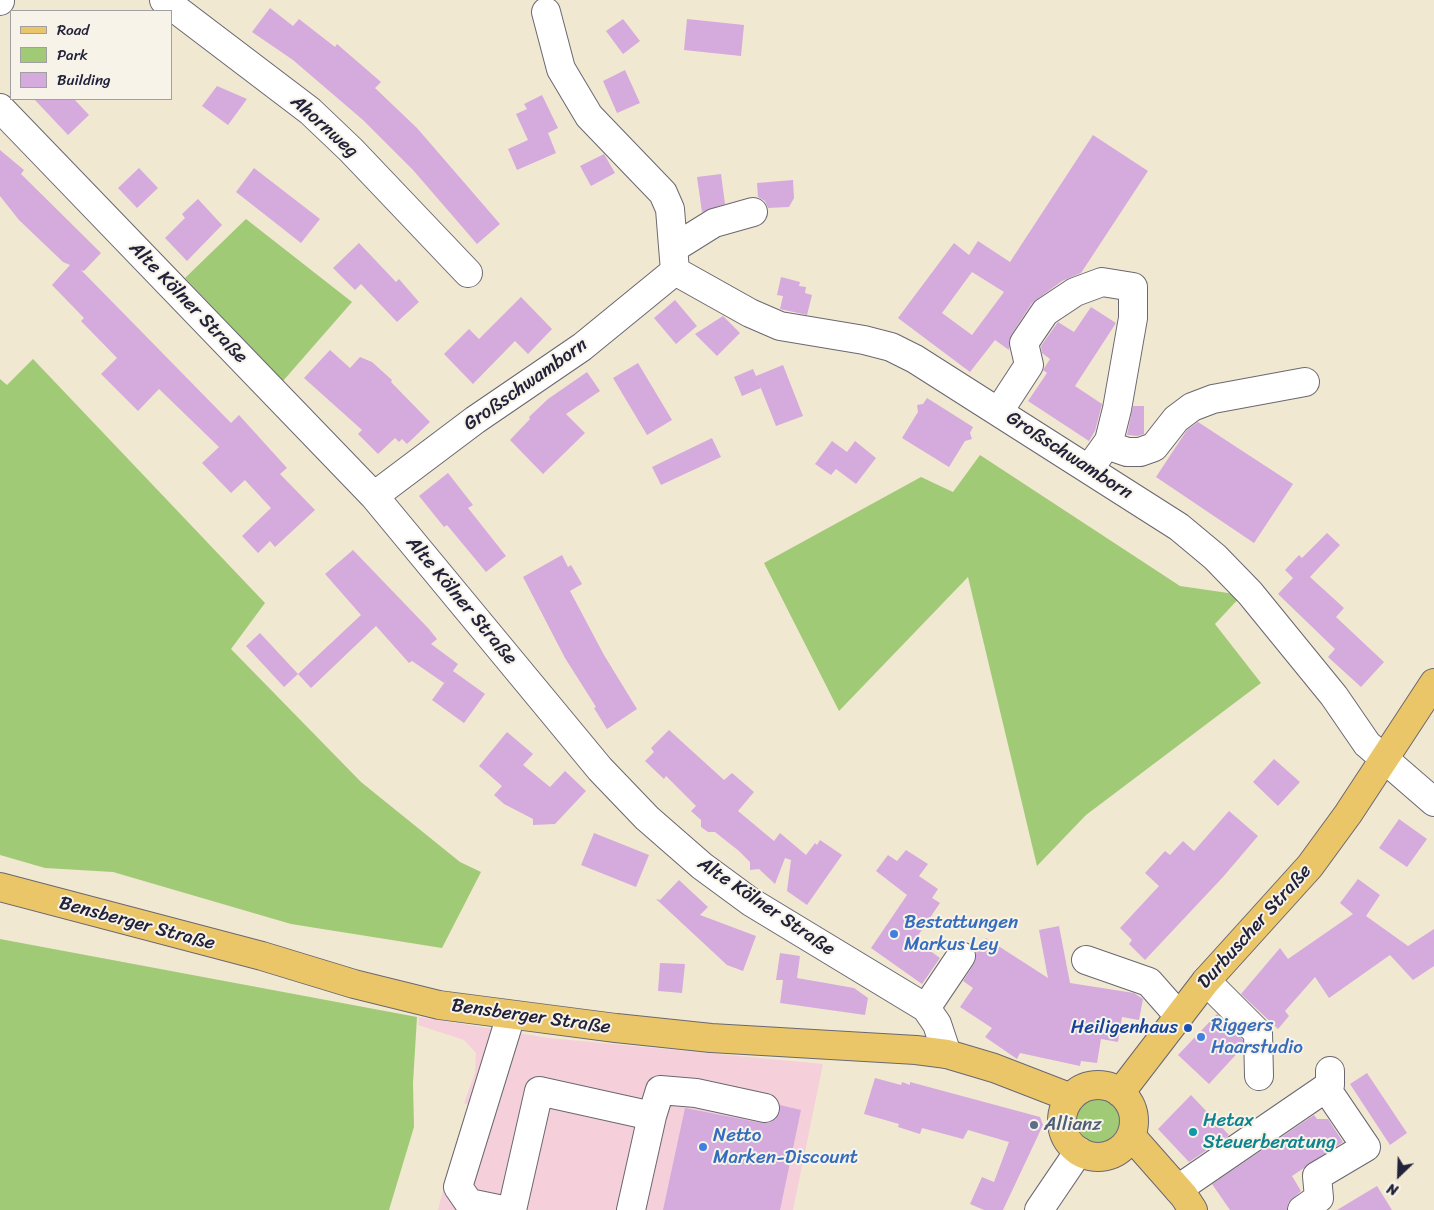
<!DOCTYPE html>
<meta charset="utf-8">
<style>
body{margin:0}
#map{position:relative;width:1434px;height:1210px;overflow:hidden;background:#f1e8d2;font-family:Sriracha,sans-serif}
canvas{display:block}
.legend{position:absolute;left:10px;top:10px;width:162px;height:90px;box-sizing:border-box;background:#f7f3e8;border:1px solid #a29fa3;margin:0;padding:6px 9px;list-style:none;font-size:15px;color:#22223b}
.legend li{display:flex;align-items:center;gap:10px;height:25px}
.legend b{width:25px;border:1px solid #a29fa3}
.north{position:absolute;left:1374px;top:1150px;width:50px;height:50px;-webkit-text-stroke:4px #f7f3e8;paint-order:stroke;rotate:204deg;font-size:14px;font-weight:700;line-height:20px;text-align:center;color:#22223b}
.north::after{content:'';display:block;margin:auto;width:18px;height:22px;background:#22223b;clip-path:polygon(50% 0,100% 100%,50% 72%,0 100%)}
</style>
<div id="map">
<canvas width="1434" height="1210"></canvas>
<ul class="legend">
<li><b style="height:6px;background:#ebc669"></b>Road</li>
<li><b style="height:14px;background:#a1ca76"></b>Park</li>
<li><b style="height:14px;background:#d5aadd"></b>Building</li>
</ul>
<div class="north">N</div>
</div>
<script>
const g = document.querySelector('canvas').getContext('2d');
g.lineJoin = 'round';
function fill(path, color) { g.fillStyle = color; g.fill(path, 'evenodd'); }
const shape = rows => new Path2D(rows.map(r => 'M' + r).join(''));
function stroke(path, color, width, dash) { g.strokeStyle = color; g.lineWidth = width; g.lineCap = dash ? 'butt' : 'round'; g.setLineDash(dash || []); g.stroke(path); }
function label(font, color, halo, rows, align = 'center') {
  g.font = font + ' Sriracha,sans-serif'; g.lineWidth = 4; g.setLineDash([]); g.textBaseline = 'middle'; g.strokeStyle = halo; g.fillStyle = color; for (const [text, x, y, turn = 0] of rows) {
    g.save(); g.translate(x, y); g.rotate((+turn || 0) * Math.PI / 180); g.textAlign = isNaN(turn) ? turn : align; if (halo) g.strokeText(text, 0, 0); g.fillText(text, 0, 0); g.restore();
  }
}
const built = shape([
 [419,1017,549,1038,823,1064,793,1210,438,1210,445,1182,472,1106,464,1103,475,1073,476,1053,464,1040,418,1025]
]);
const green = shape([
 [246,219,352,302,283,381,185,278],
 [33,359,265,603,231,649,361,782,460,862,481,872,442,948,291,924,113,872,45,868,0,855,0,379,7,385],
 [980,455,1180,586,1242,595,1215,624,1261,683,1086,815,1037,866,968,577,839,711,764,563,921,477,953,492],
 [0,939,417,1017,413,1083,414,1127,389,1210,0,1210],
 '1077 1120a23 23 0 1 1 46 0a23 23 0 1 1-46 0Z'
]);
const building = shape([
 [270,8,293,26,299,19,335,47,337,44,381,82,375,88,417,128,500,224,477,244,413,170,363,120,293,60,252,32],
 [623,19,640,41,623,54,606,31],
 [687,19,744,25,741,56,684,50],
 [625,70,640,103,617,113,603,81],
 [217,86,247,99,228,125,202,106],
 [542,95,558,128,548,133,556,153,517,170,508,149,528,140,516,114,527,109,524,104],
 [34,99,74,99,89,115,68,135],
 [1093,135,1148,171,1081,273,1062,281,1032,303,1011,335,1009,350,995,340,970,372,898,318,954,243,969,255,978,241,1010,262],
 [972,272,1004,292,972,335,942,313],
 [0,150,24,170,21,174,101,253,84,271,81,270,231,423,239,415,287,468,280,474,315,510,275,547,270,541,258,553,242,536,271,508,245,480,231,493,202,463,219,447,159,389,138,411,101,374,117,358,81,321,84,318,52,285,70,265,63,262,19,220,0,196],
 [604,154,615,173,591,186,580,166],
 [139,168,158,188,137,208,118,188],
 [254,168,320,219,301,243,236,192],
 [721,174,725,204,702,212,697,177],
 [793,180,794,198,789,207,768,208,765,201,758,197,757,183],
 [198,199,222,225,187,261,165,238,185,218,182,214],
 [359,243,396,282,399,279,419,302,397,322,361,284,355,290,333,268],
 [781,277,800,282,799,286,806,287,805,293,812,295,807,315,780,309,783,296,777,295],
 [521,297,552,329,528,354,515,341,473,384,444,354,469,329,479,339],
 [675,300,697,326,676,344,654,318],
 [1091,307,1116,323,1075,386,1102,404,1095,431,1089,441,1028,401,1047,373,1043,370,1050,359,1042,353,1041,346,1058,322,1074,332],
 [723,316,740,333,717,356,695,334],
 [330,350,350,368,360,357,372,362,392,380,391,382,430,422,407,444,402,439,399,442,395,438,378,454,358,434,362,430,304,378],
 [638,363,672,420,647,435,613,378],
 [783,365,803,416,776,426,756,376],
 [753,369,761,388,742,396,734,377],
 [587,372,600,391,566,414,585,433,543,474,510,440,530,419,529,417,548,399],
 [927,398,973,427,970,433,972,439,965,441,949,467,902,438,918,412,917,405,923,404],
 [1133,406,1144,406,1144,434,1137,436,1127,435],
 [1198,422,1293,484,1254,543,1156,477,1187,430],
 [712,438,721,457,661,485,652,467],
 [832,441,847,452,855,441,876,458,856,484,836,469,831,475,815,464],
 [448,473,473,505,468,508,506,556,486,572,447,525,444,527,419,496],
 [1327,533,1340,545,1310,577,1344,608,1336,617,1384,662,1361,687,1328,657,1335,649,1278,594,1293,578,1285,570,1299,555,1302,558],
 [353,550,428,628,437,639,431,644,458,664,453,671,485,694,464,723,432,700,450,675,444,683,412,661,409,663,376,626,311,688,298,674,361,615,325,574],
 [562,555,568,567,571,565,582,584,570,591,604,655,637,709,607,729,594,708,596,707,565,658,523,577],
 [260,633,298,674,284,687,246,646],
 [669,730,724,780,732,773,754,792,738,811,774,841,780,833,806,855,815,843,817,845,820,840,842,855,807,905,787,891,791,860,785,858,775,884,759,869,750,870,750,862,739,851,715,832,708,832,701,827,701,820,691,811,696,806,666,776,664,779,645,761,654,752,651,748],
 [507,732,533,754,523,765,550,787,565,771,586,791,555,824,533,825,533,819,504,804,494,795,502,786,479,766],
 [1274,759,1300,782,1278,806,1253,782],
 [1229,811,1258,836,1223,877,1145,960,1129,944,1132,940,1120,928,1159,886,1145,873,1165,851,1170,855,1183,841,1194,851],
 [1399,819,1427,839,1407,867,1379,848],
 [594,833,649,855,636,887,581,865],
 [906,850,928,864,919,876,938,889,932,898,940,903,915,940,940,958,922,984,871,948,907,895,876,871,888,855,897,861],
 [1358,879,1380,895,1366,916,1408,946,1434,929,1434,966,1413,980,1390,955,1329,998,1315,977,1285,1011,1289,1016,1278,1029,1241,994,1280,948,1288,959,1353,914,1340,903],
 [679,880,708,907,700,915,756,936,743,971,727,965,656,899,660,900],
 [1059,926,1070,983,1134,993,1143,999,1139,1020,1122,1017,1118,1042,1101,1039,1097,1063,1081,1061,1080,1066,1020,1053,1017,1059,985,1037,992,1028,960,1007,973,988,963,981,974,964,976,953,986,938,1048,978,1039,930],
 [780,953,800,956,797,978,854,988,868,998,865,1015,780,1003,783,980,776,980],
 [660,963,685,964,682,993,658,991],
 [1217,1014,1243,1040,1243,1047,1209,1084,1178,1055],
 [1367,1073,1407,1133,1390,1145,1350,1084],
 [875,1078,901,1085,902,1082,910,1085,910,1082,1040,1117,1043,1125,1003,1210,984,1210,970,1204,982,1177,994,1182,1009,1142,968,1130,963,1139,922,1128,920,1134,898,1127,899,1124,864,1114],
 [1191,1095,1229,1135,1189,1162,1158,1129],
 [780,1105,801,1110,780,1210,663,1210,685,1108,762,1123,769,1123,776,1119,780,1112],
 [1314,1115,1317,1119,1328,1119,1343,1142,1292,1176,1301,1191,1288,1203,1287,1210,1230,1210,1212,1184],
 [1377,1186,1392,1210,1337,1210]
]);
const minor = shape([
 [164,0,310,111,351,150,468,273],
 [0,1,0,0],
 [546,12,561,69,589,116,663,193,670,209,675,271],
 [0,108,374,496,600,769,647,818,702,866,751,902,926,1008,937,1024,947,1054],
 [674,248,714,223,753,212],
 [675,271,750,313,780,326,864,340,891,347,915,359,1179,527,1215,557,1250,593,1334,696,1367,744,1434,802],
 [999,411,1029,365,1024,343,1045,312,1075,292,1102,282,1133,287,1133,318,1117,409,1109,441,1089,469],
 [1107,445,1127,452,1140,452,1154,447,1176,419,1192,407,1213,399,1305,382],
 [374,496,475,420,582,347,675,271],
 [1086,960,1149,982,1179,1016],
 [1206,981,1258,1033,1259,1076],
 [926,1008,961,956],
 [1178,1189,1330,1085,1330,1071],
 [503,1210,469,1203,458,1187,511,1015],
 [512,1210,539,1091,652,1116],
 [631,1210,652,1116,660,1090,696,1093,765,1108],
 [1039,1210,1079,1151],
 [1302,1210,1319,1198,1317,1176,1366,1147,1326,1088]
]);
const major = shape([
 [0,887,262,956,354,984,439,1005,616,1028,711,1038,916,1050,947,1054,994,1068,1069,1097],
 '1062 1121a36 36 0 1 1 72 0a36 36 0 1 1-72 0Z',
 [1120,1093,1206,981,1310,866,1348,814,1434,683],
 [1132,1137,1184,1196,1193,1210]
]);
const markers = [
 [894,934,5,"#3f7fe0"],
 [1188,1028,5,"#1a4fb4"],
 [1201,1037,5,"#3f7fe0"],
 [1034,1125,5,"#5c6f8a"],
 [1193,1132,5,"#0f9aa8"],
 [703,1147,5,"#3f7fe0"]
];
const streetNames = [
 ["Ahornweg",324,127,42],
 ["Alte Kölner Straße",188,303,46],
 ["Großschwamborn",526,385,-35],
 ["Großschwamborn",1069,456,33],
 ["Alte Kölner Straße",461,601,50],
 ["Alte Kölner Straße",766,907,34],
 ["Bensberger Straße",137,924,15],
 ["Durbuscher Straße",1255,927,-48],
 ["Bensberger Straße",531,1017,8]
];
const shopNames = [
 ["Bestattungen",904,923],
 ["Markus Ley",904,945],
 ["Riggers",1211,1026],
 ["Haarstudio",1211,1048],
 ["Netto",713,1136],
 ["Marken-Discount",713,1158]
];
const transitNames = [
 ["Heiligenhaus",1178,1028]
];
const cultureNames = [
 ["Hetax",1203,1121],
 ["Steuerberatung",1203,1143]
];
const serviceNames = [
 ["Allianz",1044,1125]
];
fill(built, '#f5cfda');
fill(green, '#a1ca76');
fill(building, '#d5aadd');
stroke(minor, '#6a6770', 30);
stroke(major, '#6a6770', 30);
stroke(minor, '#fff', 28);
stroke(major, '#ebc669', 28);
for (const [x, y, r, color] of markers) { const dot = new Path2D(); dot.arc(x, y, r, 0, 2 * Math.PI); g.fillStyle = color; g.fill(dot); stroke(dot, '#f7f3e8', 2); }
label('19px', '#22223b', '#f7f3e8', streetNames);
label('19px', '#366cbe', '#f7f3e8', shopNames, 'left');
label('19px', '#164399', '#f7f3e8', transitNames, 'right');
label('19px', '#0d838f', '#f7f3e8', cultureNames, 'left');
label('19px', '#4e5e75', '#f7f3e8', serviceNames, 'left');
</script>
